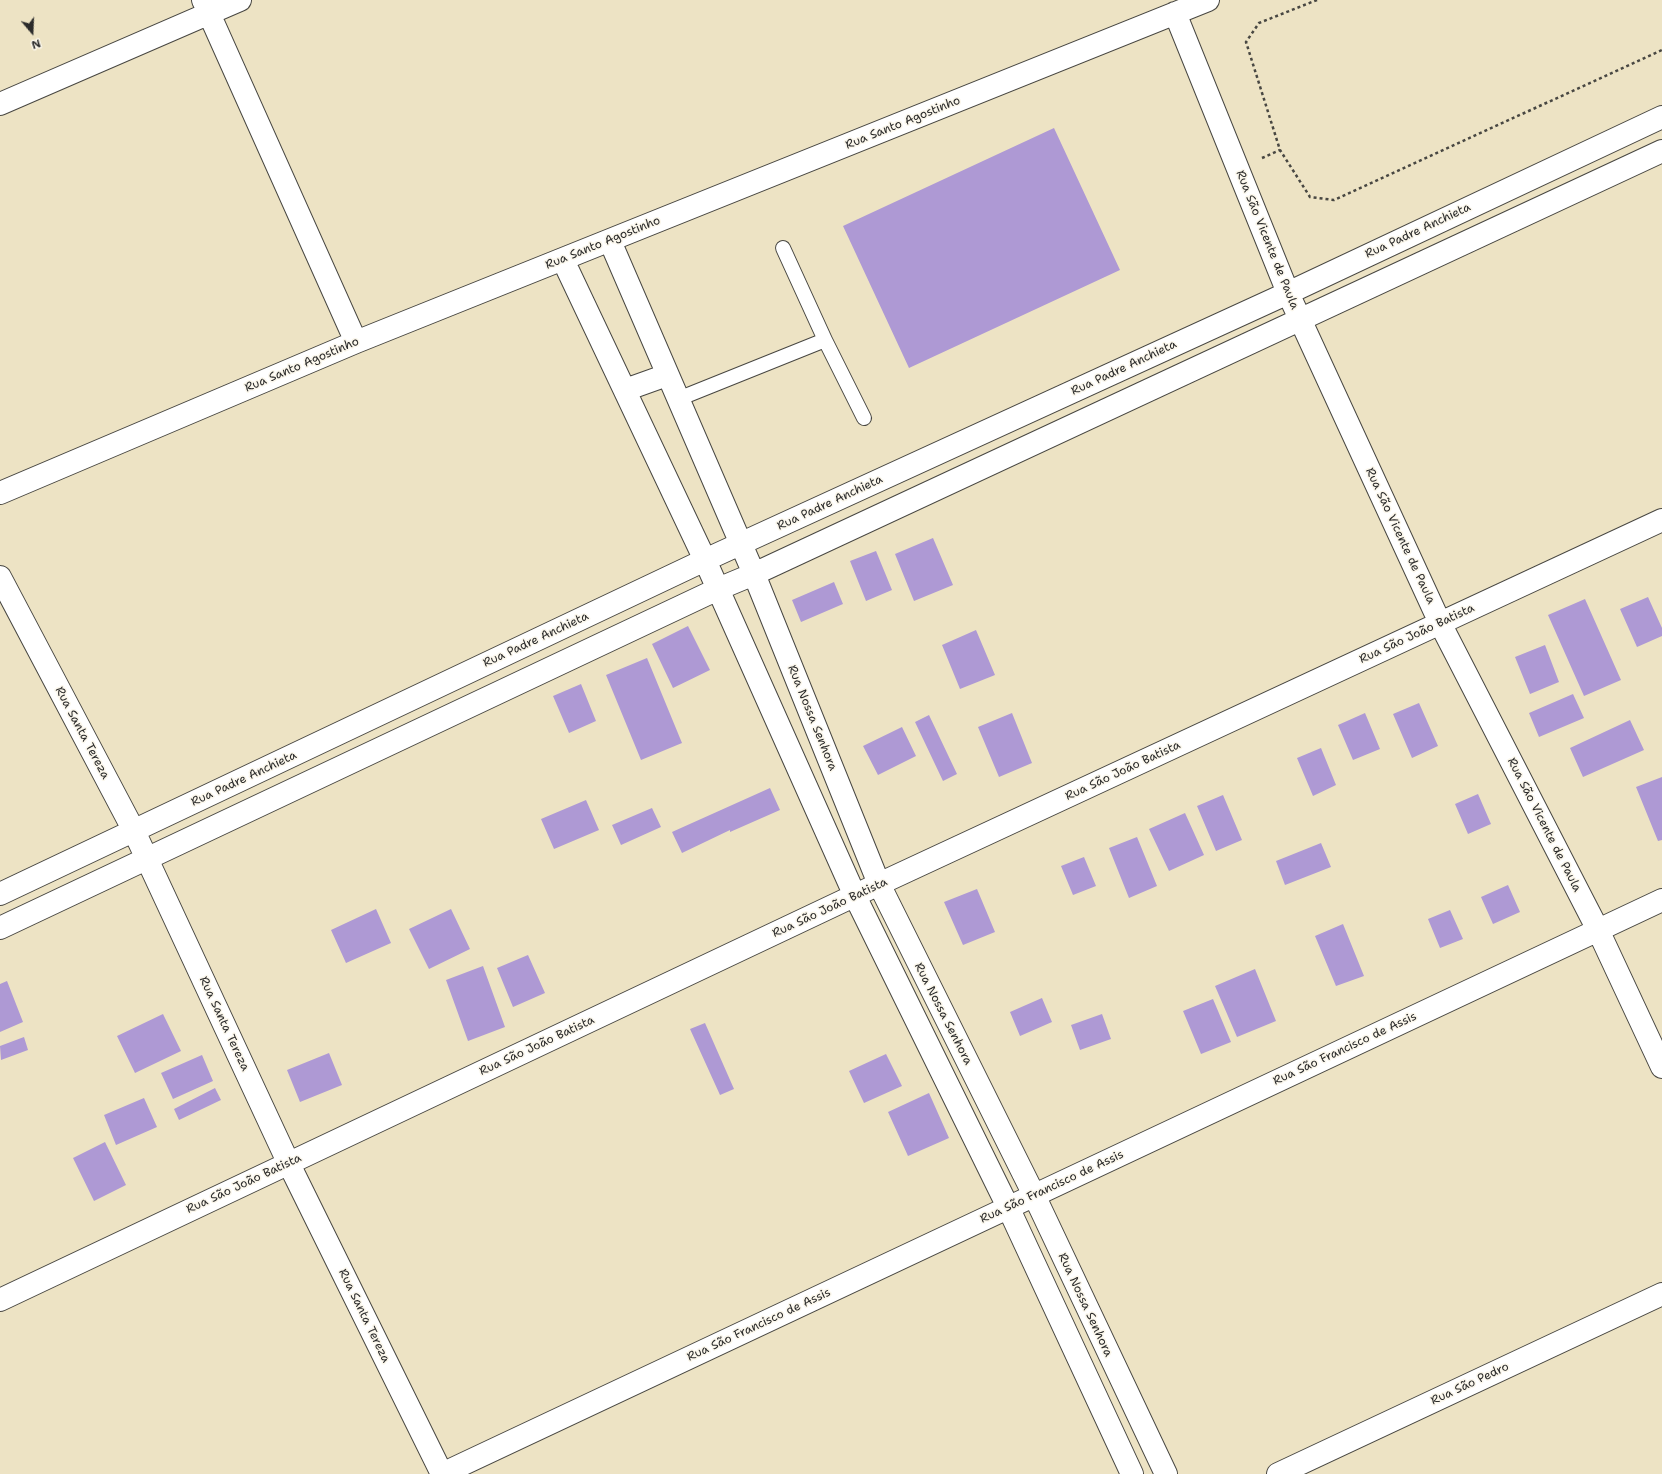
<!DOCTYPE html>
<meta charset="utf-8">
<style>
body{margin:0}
#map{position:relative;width:1662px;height:1474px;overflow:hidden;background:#ede3c4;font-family:"Shantell Sans",sans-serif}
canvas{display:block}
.north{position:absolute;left:12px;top:12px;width:40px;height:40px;-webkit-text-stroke:3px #fbf7ec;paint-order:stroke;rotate:161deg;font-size:11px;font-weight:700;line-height:16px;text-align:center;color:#2b2b2b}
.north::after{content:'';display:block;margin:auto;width:14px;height:18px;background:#2b2b2b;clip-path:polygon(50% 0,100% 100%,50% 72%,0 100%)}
</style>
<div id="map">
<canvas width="1662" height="1474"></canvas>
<div class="north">N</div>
</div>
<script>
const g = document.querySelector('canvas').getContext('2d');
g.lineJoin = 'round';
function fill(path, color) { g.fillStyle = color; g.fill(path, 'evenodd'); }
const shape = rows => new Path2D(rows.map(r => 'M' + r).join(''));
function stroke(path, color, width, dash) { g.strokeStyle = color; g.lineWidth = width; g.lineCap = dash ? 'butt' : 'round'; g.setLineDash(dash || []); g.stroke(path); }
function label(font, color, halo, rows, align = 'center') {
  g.font = font + ' "Shantell Sans",sans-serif'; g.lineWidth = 3; g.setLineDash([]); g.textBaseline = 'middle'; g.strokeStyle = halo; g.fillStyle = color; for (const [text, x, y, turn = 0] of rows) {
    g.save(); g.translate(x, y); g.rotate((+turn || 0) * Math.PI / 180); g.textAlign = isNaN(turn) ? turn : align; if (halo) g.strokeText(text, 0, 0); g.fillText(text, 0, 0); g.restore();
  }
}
const building = shape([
 [1054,128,1120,270,909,368,843,226],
 [933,538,953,585,914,601,895,554],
 [876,551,892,590,866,601,850,561],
 [834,582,843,604,801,622,792,600],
 [1648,597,1662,628,1662,636,1637,647,1620,609],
 [1585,599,1621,680,1584,696,1548,615],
 [688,626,710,670,673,688,652,644],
 [976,630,995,675,960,689,942,645],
 [1545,645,1559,682,1530,694,1515,657],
 [647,658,682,743,641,760,606,675],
 [581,684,596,721,569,733,553,696],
 [1573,694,1584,718,1539,737,1529,713],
 [1419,703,1438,746,1412,758,1393,714],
 [1012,713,1032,763,999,777,978,727],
 [1365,713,1380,749,1353,760,1338,725],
 [929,715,957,774,943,781,915,722],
 [1630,720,1644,750,1583,777,1570,748],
 [902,727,916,756,878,775,863,746],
 [1321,748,1336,785,1313,796,1297,758],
 [1662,777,1662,840,1658,841,1636,787],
 [770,788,780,810,730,832,730,830,682,853,672,832],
 [1478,794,1491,824,1468,834,1455,804],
 [1223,795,1242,840,1216,851,1197,806],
 [586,800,599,830,554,849,541,819],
 [652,808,661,827,621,845,612,825],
 [1185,813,1204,855,1169,871,1149,829],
 [1137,837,1157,886,1129,898,1109,848],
 [1321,843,1331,867,1285,885,1276,861],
 [1084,857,1096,886,1073,895,1061,866],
 [1508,885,1520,912,1493,924,1481,897],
 [977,889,995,932,963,945,944,902],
 [376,909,391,943,346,963,331,930],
 [451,909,470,949,429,969,409,929],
 [1450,910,1463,939,1440,948,1428,919],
 [1343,924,1364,976,1336,986,1315,936],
 [528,955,545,993,513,1007,497,968],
 [483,966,505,1027,468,1041,446,980],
 [1255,969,1276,1021,1237,1037,1215,986],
 [7,981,23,1022,0,1032,0,984],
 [1042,998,1052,1022,1020,1036,1010,1012],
 [1213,999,1231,1042,1201,1054,1183,1011],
 [163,1014,181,1051,135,1073,117,1036],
 [1102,1014,1111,1039,1080,1050,1071,1025],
 [705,1023,734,1089,720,1095,690,1029],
 [24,1037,28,1050,1,1060,0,1046],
 [329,1053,342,1085,300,1102,287,1070],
 [886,1054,902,1086,864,1103,849,1071],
 [202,1055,213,1081,173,1099,161,1073],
 [215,1088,221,1100,179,1120,174,1109],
 [929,1093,949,1138,908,1156,888,1112],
 [144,1098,157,1127,116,1145,104,1115],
 [105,1142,126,1185,94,1201,73,1158]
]);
const path = shape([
 [1317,0,1259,23,1246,42,1280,150,1310,197,1334,200,1662,50],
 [1262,158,1280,150]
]);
const service = shape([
 [825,340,864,418],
 [678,399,825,340,783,248]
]);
const minor = shape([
 [203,0,356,342],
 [1175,13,1288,293,1440,623,1598,930,1662,1067],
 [0,104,240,0],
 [610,241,754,574,879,884,1034,1195,1166,1474],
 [563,260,705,560,855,896,1008,1207,1132,1474],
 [625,390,667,375],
 [0,493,356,342,1208,0],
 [0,577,134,831,288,1162,442,1474],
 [0,894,705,560,1288,293,1662,117],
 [0,928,718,589,754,574,1662,151],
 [0,1300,879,884,1662,520],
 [442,1474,1662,900],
 [1278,1474,1662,1294]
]);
const streetNames = [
 ["Rua Santo Agostinho",903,123,-22],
 ["Rua Padre Anchieta",1418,231,-25],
 ["Rua São Vicente de Paula",1267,240,68],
 ["Rua Santo Agostinho",603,243,-22],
 ["Rua Santo Agostinho",302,365,-23],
 ["Rua Padre Anchieta",1124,368,-25],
 ["Rua Padre Anchieta",830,503,-25],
 ["Rua São Vicente de Paula",1400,536,65],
 ["Rua São João Batista",1417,634,-25],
 ["Rua Padre Anchieta",536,640,-25],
 ["Rua Nossa Senhora",812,718,68],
 ["Rua Santa Tereza",82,733,62],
 ["Rua São João Batista",1123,771,-25],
 ["Rua Padre Anchieta",244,779,-25],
 ["Rua São Vicente de Paula",1544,825,63],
 ["Rua São João Batista",830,908,-25],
 ["Rua Nossa Senhora",943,1014,63],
 ["Rua Santa Tereza",224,1024,65],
 ["Rua São João Batista",537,1046,-25],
 ["Rua São Francisco de Assis",1345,1049,-25],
 ["Rua São João Batista",244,1184,-25],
 ["Rua São Francisco de Assis",1052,1187,-25],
 ["Rua Nossa Senhora",1085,1305,65],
 ["Rua Santa Tereza",364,1316,64],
 ["Rua São Francisco de Assis",759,1325,-25],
 ["Rua São Pedro",1470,1384,-25]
];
fill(building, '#ae99d4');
stroke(service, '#484742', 16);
stroke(minor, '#484742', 24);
stroke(path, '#484742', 2.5, [3, 3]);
stroke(service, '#fff', 14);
stroke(minor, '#fff', 22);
label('12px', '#2b2b2b', '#fbf7ec', streetNames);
</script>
